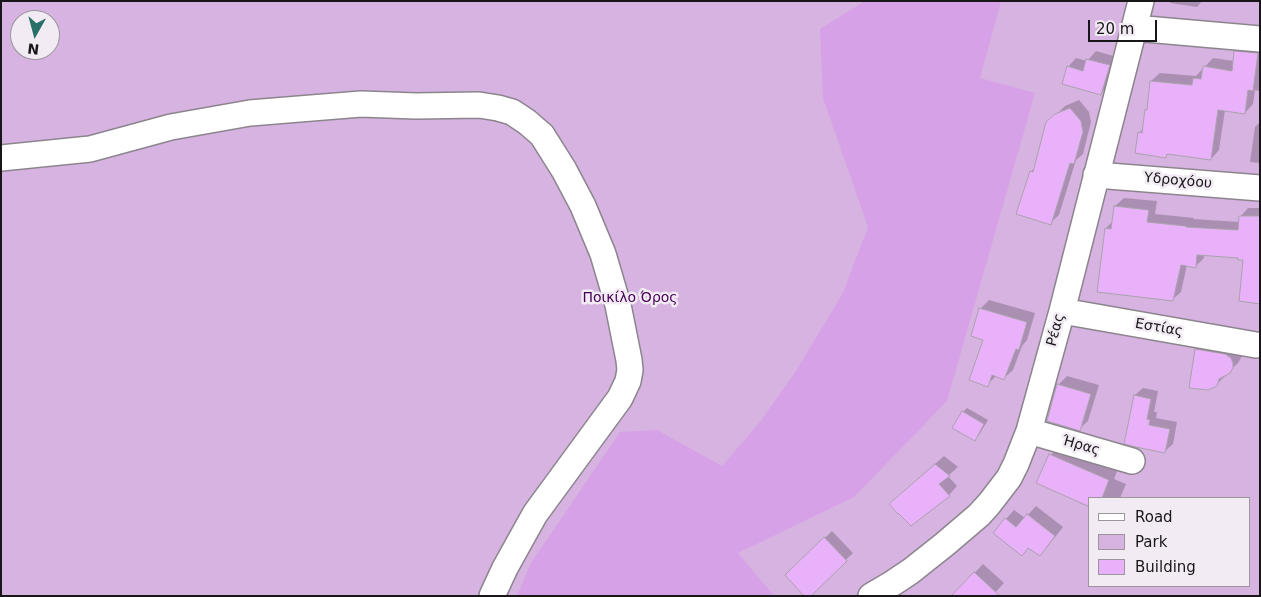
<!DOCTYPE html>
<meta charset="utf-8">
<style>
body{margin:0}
#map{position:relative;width:1261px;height:597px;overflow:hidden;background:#f2ebf4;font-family:"DejaVu Sans",sans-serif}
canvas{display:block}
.frame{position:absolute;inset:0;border:2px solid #181619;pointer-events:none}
.legend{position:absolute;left:1088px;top:497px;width:162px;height:90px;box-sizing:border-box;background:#f2ebf4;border:1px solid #9b969c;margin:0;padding:6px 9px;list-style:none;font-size:15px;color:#181619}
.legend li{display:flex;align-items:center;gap:10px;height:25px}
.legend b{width:25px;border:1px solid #9b969c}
.north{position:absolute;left:10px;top:10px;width:50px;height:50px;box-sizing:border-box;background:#f2ebf4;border:1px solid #9b969c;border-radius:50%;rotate:187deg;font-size:14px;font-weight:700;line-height:20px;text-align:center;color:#181619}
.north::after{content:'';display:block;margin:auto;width:18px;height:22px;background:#276f67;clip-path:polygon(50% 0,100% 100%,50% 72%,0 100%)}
.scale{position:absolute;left:1088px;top:20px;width:69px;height:22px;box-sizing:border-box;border:2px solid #181619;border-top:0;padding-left:6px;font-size:15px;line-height:18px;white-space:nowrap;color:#181619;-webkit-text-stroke:4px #f2ebf4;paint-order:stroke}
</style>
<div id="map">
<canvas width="1261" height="597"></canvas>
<div class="frame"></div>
<ul class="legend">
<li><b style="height:6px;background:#fff"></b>Road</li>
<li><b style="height:14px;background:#d6b3e0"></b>Park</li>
<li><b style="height:14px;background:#e8b1f9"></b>Building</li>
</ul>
<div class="north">N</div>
<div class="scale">20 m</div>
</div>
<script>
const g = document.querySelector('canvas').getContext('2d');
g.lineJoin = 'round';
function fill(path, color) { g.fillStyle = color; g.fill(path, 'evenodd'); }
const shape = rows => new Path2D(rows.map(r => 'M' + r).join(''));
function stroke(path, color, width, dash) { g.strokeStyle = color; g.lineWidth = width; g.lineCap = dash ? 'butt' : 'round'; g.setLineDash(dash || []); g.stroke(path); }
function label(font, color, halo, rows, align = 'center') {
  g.font = font + ' "DejaVu Sans",sans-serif'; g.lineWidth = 5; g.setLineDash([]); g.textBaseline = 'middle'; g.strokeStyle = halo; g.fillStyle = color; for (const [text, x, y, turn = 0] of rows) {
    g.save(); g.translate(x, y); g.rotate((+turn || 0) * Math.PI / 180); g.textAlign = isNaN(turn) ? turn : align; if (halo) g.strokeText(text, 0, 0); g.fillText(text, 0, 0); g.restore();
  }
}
const green = shape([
 [1,1,1260,1,1260,596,1,596],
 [20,20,50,20,50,50,20,50],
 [1090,498,1250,498,1250,586,1090,586]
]);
const forest = shape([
 [865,1,1001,1,980,78,1035,93,947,401,854,497,738,553,774,596,517,596,531,563,620,432,657,430,722,466,760,422,796,371,843,293,868,227,823,98,820,29]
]);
const shadow = shape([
 [1171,1,1202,1,1197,7,1170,3],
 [1244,43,1260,45,1260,91,1255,90,1253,104,1245,113,1225,110,1219,150,1211,159,1169,153,1166,156,1139,133,1144,128,1147,110,1148,108,1151,81,1160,73,1196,76,1213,58,1234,61,1235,52],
 [1096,51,1117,57,1109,85,1100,94,1068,67,1076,58,1087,61],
 [1079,100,1089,112,1091,122,1083,154,1076,160,1059,215,1050,223,1031,172,1036,166,1048,123,1065,106],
 [1260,122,1260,163,1250,162,1255,127],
 [1124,198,1157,201,1155,214,1194,218,1193,219,1240,222,1240,217,1248,208,1260,208,1260,302,1244,258,1240,257,1204,254,1204,258,1195,267,1187,265,1181,292,1172,300,1106,228,1113,221,1115,206],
 [989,300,1035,313,1027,340,1022,346,1013,370,1004,378,996,376,987,385,985,339,980,309],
 [1205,341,1241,354,1241,358,1238,363,1226,374,1225,376,1216,385,1196,349],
 [1067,376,1099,385,1088,421,1079,429,1058,385],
 [1143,388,1158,391,1154,412,1157,412,1156,418,1177,422,1173,444,1165,451,1137,446,1135,395],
 [967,408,988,420,979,435,974,439,963,412],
 [1059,446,1117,471,1114,479,1126,484,1120,498,1090,498,1090,507,1080,503,1080,502,1051,455],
 [944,456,958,467,948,476,957,486,949,495,900,495],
 [1036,506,1063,527,1048,546,1040,555,1006,519,1014,510,1025,518],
 [832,531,853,553,813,592,798,564],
 [983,564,1004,583,992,596,953,596]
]);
const building = shape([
 [1234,51,1258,53,1253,91,1248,90,1245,114,1218,110,1211,160,1167,154,1166,158,1135,153,1138,132,1142,133,1145,109,1147,110,1150,81,1192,85,1193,78,1201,79,1203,66,1232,71,1234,51],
 [1086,59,1110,65,1101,95,1062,84,1067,66,1083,71,1086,59],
 [1070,108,1081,121,1083,132,1074,164,1070,163,1051,225,1016,214,1030,171,1033,172,1046,122,1055,114,1070,108],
 [1114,206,1149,210,1147,222,1186,226,1186,227,1238,230,1239,216,1260,216,1260,304,1239,301,1243,260,1238,260,1238,258,1197,255,1196,268,1181,265,1173,301,1097,292,1105,228,1111,229,1114,206],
 [979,308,1027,322,1019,350,1016,349,1004,380,992,375,988,387,969,380,983,340,971,336,979,308],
 [1195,349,1225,354,1231,358,1233,363,1233,368,1230,373,1219,379,1217,386,1208,390,1189,388,1195,349],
 [1057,384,1091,394,1080,431,1047,421,1057,384],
 [1134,395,1151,399,1147,419,1150,420,1149,425,1170,429,1165,453,1136,447,1124,444,1134,395],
 [962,411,984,424,975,441,952,428,962,411],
 [1049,454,1109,480,1102,498,1090,498,1090,507,1036,483,1049,454],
 [935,464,950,476,939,484,950,496,911,526,898,513,898,514,889,504,935,464],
 [1027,514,1055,536,1040,556,1028,548,1022,556,993,533,1005,518,1016,527,1027,514],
 [824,537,847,561,811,596,804,596,785,575,824,537],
 [974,572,1000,596,951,596,974,572]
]);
const street = shape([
 [1134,28,1260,39],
 [1,158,90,149,171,127,250,113,361,104,416,106,479,105,498,108,512,112,527,122,542,135,564,170,583,206,603,254,618,305,629,360,630,370,628,381,620,398,535,514,505,568,492,596],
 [1096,175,1260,188],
 [1062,311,1256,345],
 [1029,431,1132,461],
 [871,596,893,583,911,571,945,544,979,515,989,504,1009,478,1016,464,1029,431,1062,311,1141,1]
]);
const streetNames = [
 ["Υδροχόου",1178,181,5],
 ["Εστίας",1159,328,10],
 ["Ρέας",1056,330,-75],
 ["Ήρας",1081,446,16]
];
const parkNames = [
 ["Ποικίλο Όρος",630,298]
];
fill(green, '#d6b3e0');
fill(forest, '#d6a1e7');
fill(shadow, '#0003');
fill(building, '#e8b1f9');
stroke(building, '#aaa3ac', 1);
stroke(street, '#8c858e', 28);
stroke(street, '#fff', 25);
label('14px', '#181619', '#f2ebf4', streetNames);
label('14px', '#460057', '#f2ebf4', parkNames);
</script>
